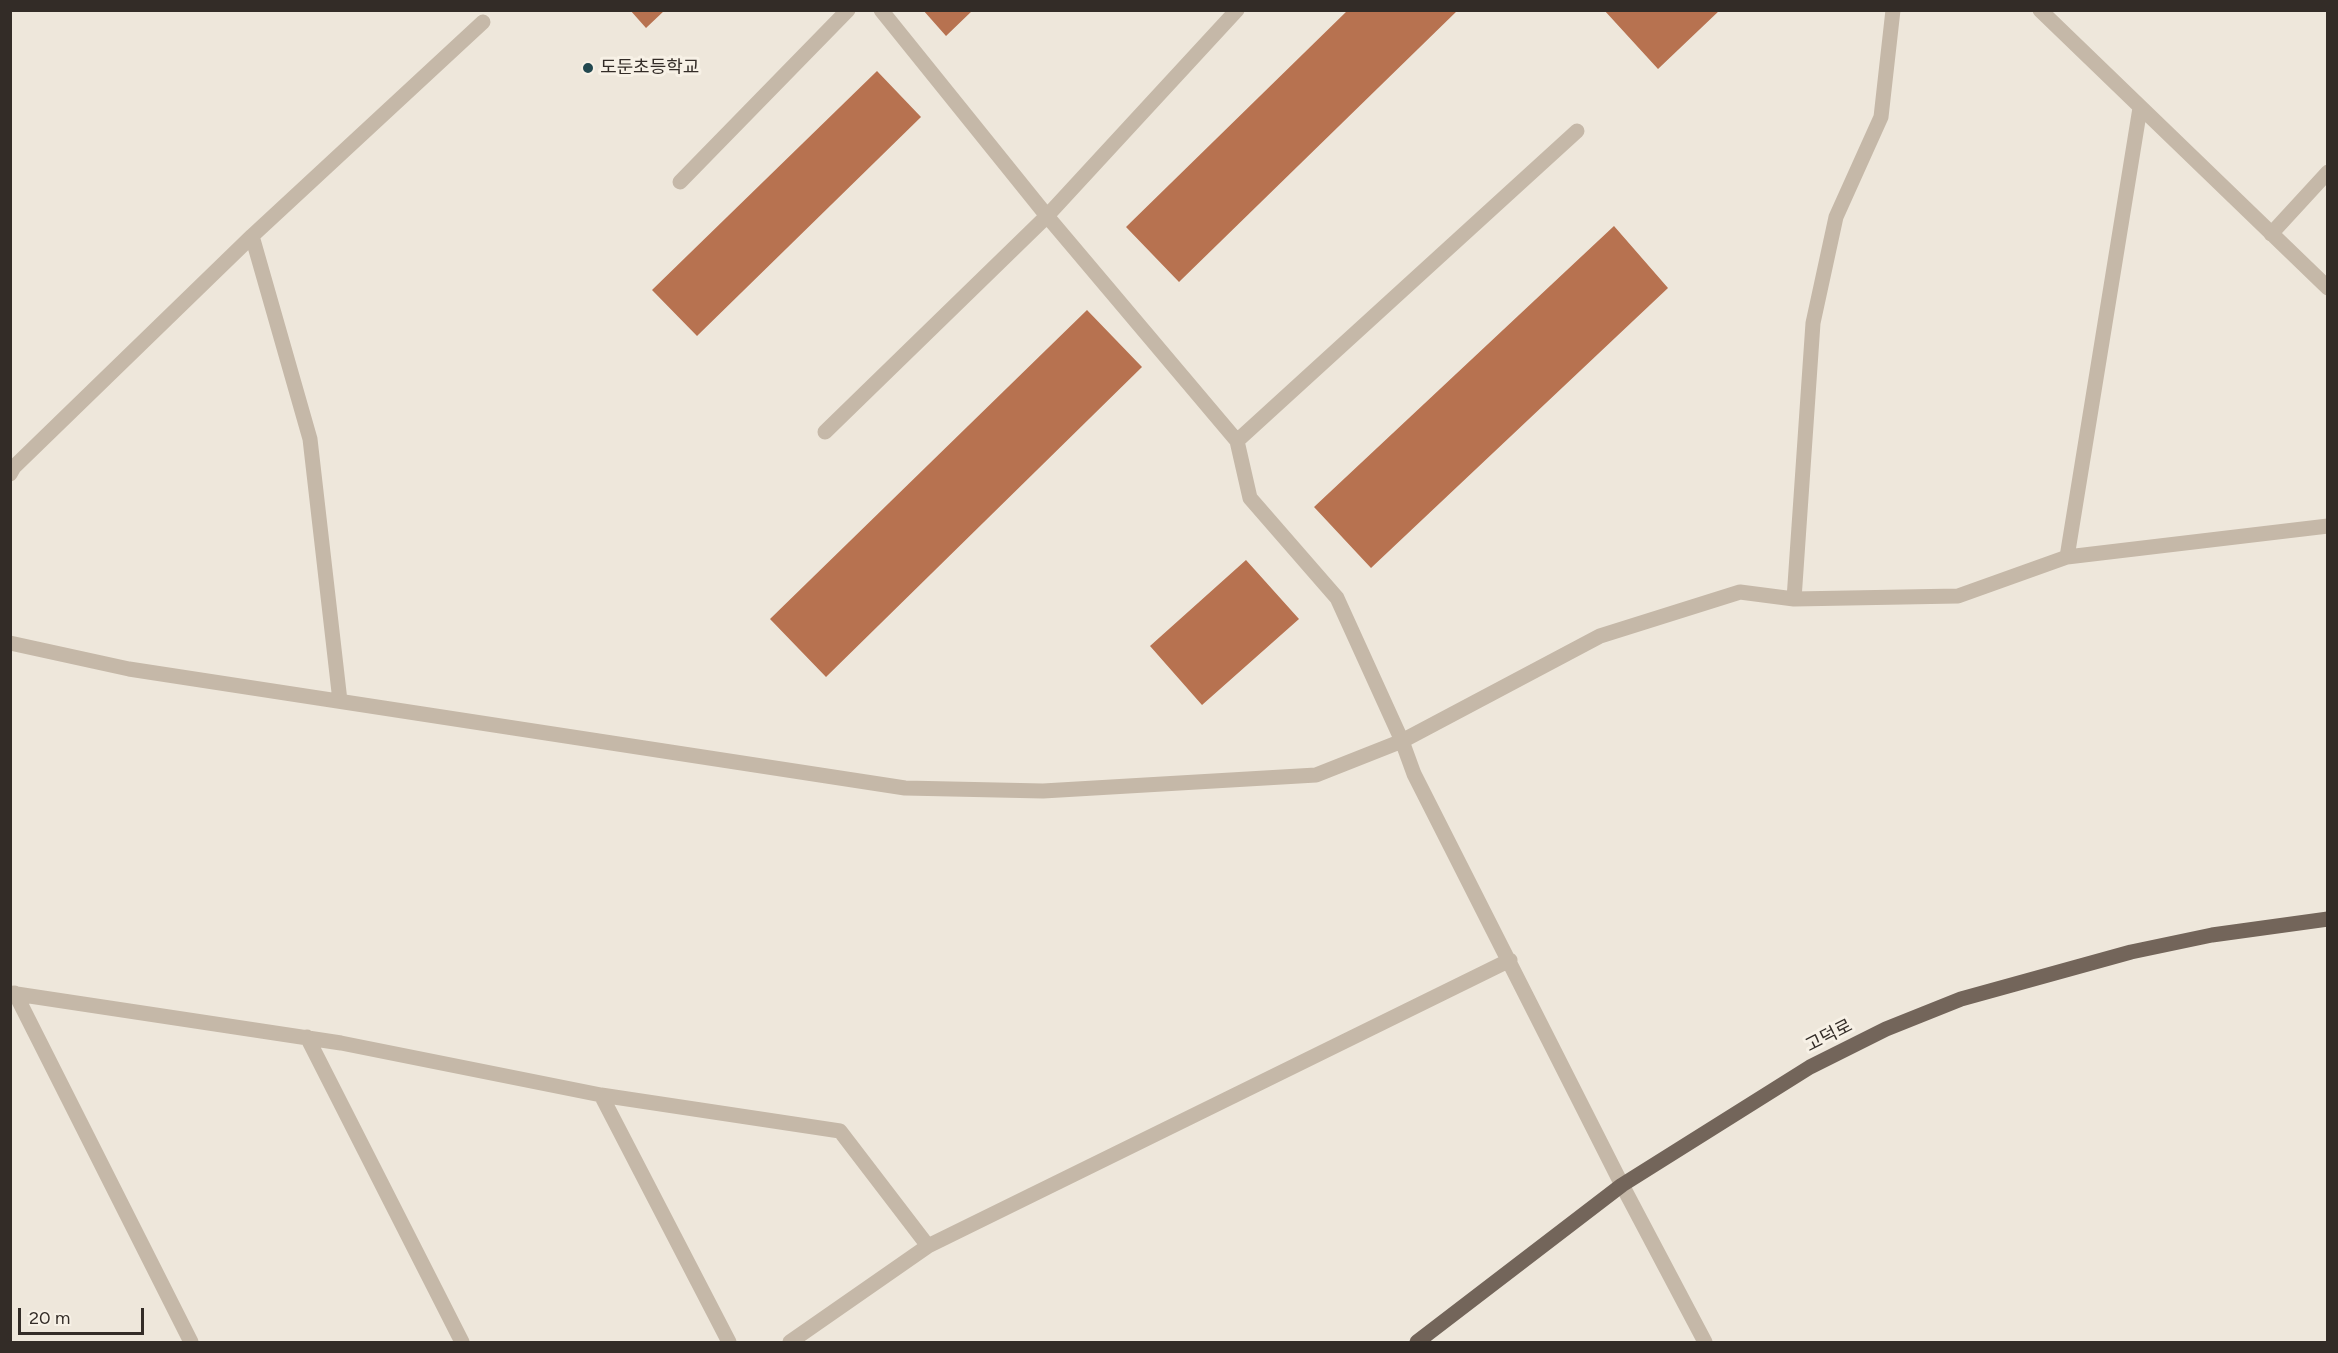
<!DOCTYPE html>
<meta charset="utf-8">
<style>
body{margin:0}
#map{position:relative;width:2338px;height:1353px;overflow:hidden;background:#eee7db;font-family:Figtree,sans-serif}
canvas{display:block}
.frame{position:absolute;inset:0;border:12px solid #332c27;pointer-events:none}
.scale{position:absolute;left:18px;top:1308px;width:126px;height:27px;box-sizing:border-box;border:3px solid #332c27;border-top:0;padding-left:8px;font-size:18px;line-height:21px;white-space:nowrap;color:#332c27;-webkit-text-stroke:4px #f7f1e6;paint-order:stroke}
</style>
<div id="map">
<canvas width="2338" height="1353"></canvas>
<div class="frame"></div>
<div class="scale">20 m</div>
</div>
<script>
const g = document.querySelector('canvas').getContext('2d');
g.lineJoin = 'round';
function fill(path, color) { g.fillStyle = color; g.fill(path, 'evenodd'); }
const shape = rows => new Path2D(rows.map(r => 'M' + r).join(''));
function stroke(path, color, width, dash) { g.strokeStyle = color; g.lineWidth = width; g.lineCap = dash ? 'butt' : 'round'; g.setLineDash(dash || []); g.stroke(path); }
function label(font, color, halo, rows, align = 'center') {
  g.font = font + ' Figtree,"Noto Sans KR",sans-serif'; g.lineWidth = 6; g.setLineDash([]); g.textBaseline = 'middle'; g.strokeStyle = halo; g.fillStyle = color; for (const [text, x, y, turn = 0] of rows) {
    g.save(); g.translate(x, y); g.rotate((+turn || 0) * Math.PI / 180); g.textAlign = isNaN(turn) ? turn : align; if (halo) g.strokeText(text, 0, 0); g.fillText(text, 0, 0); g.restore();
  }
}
const building = shape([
 [630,10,665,10,646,28],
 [923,10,973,10,946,36],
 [1348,10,1458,10,1179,282,1126,227],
 [1604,10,1720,10,1658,69],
 [877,71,921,117,697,336,652,290],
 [1614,226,1668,288,1371,568,1314,507],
 [1087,310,1142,367,826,677,770,619],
 [1246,560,1299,619,1202,705,1150,646]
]);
const minor = shape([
 [2040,10,2328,288],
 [1577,131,1237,441,1250,498,1337,598,1402,741,1600,636,1740,592,1794,599,1958,596,2067,557,2328,526],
 [680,182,848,10],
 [2271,234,2328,172],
 [825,432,1047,216,881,10],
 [1237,441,1047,216,1237,10],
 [10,474,14,467,252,236],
 [2067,557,2140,108],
 [1794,599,1813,323,1836,217,1881,117,1893,10],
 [10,643,129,669,905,788,1043,791,1316,775,1402,741,1414,774,1622,1185,1705,1342],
 [340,701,310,439,252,236,483,22],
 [10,993,341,1043,601,1095,840,1131,928,1246],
 [15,993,191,1342],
 [307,1037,462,1342],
 [601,1095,729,1342],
 [790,1342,928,1246,1510,960]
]);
const major = shape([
 [1417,1342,1622,1185,1810,1067,1886,1029,1961,999,2131,952,2212,935,2328,919]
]);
const markers = [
 [588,68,6,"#22484f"]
];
const poiNames = [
 ["도둔초등학교",600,68]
];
const streetNames = [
 ["고덕로",1829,1036,-27]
];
fill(building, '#b77250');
stroke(minor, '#c5b8a8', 15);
stroke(major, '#73655a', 15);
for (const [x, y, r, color] of markers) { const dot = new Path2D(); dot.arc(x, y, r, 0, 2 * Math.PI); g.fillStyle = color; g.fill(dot); stroke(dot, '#f7f1e6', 2); }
label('18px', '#332c27', '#f7f1e6', poiNames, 'left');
label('18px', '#332c27', '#f7f1e6', streetNames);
</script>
